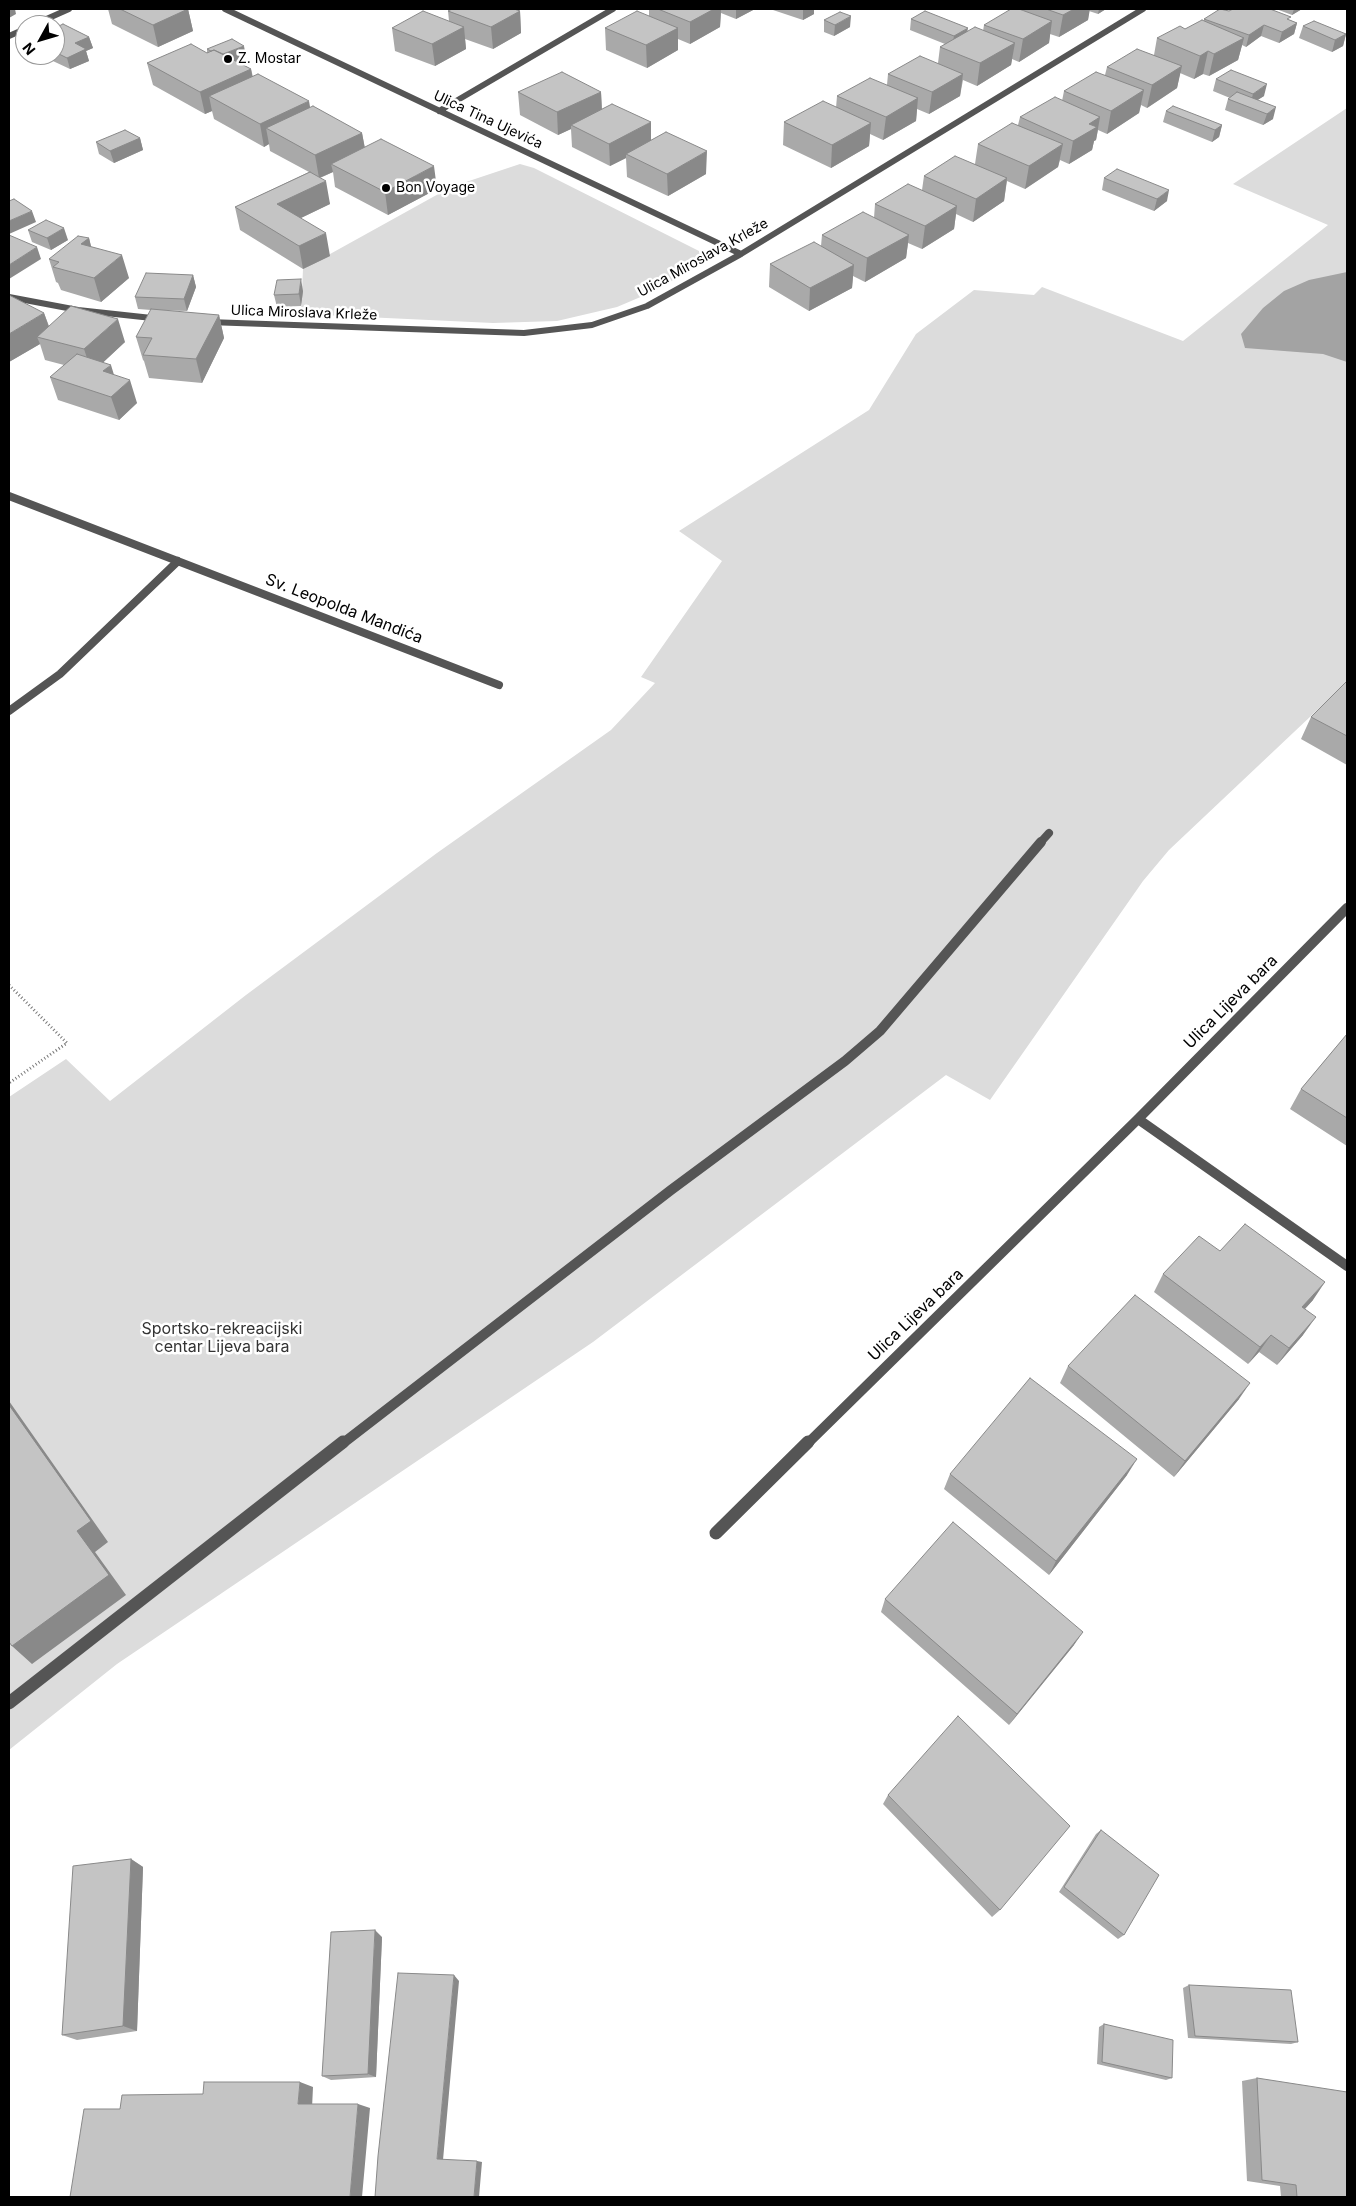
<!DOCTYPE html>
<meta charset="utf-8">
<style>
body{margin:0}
#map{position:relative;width:1356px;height:2206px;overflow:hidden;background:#fff;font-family:Inter,sans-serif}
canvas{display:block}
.frame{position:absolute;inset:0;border:10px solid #000;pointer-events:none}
.north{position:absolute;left:15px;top:15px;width:50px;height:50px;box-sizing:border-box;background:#fff;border:1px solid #999;border-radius:50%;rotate:231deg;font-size:14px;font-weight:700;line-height:20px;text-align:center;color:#000}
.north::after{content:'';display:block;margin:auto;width:18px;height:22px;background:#000;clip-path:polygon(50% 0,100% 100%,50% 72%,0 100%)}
</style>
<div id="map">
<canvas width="1356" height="2206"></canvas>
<div class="frame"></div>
<div class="north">N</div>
</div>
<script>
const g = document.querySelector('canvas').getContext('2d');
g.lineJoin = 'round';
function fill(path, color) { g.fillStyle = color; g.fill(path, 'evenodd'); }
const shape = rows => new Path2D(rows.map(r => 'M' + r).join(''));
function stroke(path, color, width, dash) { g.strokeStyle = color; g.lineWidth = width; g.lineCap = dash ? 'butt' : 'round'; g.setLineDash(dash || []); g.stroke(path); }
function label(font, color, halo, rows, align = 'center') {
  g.font = font + ' Inter,sans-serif'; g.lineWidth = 5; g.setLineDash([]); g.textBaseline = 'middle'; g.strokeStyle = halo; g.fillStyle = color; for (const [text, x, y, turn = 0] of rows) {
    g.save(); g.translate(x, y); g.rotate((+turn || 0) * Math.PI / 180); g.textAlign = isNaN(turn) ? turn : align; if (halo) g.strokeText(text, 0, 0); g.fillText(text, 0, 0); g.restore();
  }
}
const green = shape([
 [1347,108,1347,682,1169,850,1143,881,990,1100,946,1075,593,1342,117,1664,9,1750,9,1097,66,1059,110,1101,246,995,437,853,611,730,655,683,641,677,722,561,679,531,869,410,916,334,974,290,1034,295,1042,287,1183,341,1328,225,1233,184],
 [520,164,534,168,699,251,701,259,697,265,657,290,617,307,557,321,493,323,301,314,303,269,451,187]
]);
const water = shape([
 [1347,272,1347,362,1323,354,1245,348,1241,334,1263,308,1284,291,1309,280]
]);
const path = shape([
 [9,985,67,1043,9,1083]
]);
const serviceFar2 = shape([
 [1040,843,1049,833]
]);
const serviceFar1 = shape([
 [342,1444,671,1190,845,1061,880,1031,1041,842]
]);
const service = shape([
 [9,1703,343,1442]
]);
const minorFar3 = shape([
 [225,9,741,254],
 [33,25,69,9],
 [9,36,25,29],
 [439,111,613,9],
 [9,297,78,310,161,319],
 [208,322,524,333,592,325,647,306,741,254,1143,9]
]);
const minorFar2 = shape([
 [9,496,499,685],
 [9,711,60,674,178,561]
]);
const minorFar1 = shape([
 [1138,1119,1347,1266],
 [807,1444,1138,1119,1347,908]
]);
const minor = shape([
 [716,1533,808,1442]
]);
const wall = shape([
 [108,9,188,9,193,31,158,47,112,24],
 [649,9,755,9,736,19,721,13,720,27,690,44,678,39,678,50,647,68,606,50,605,28,649,16],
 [770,9,814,9,814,14,803,20],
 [1024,9,1106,9,1098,14,1089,11,1088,20,1059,37,1050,34,1049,43,1019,62,1012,59,1011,65,977,86,963,80,960,96,929,114,917,109,916,121,883,140,870,134,869,146,831,168,783,145,784,122,836,108,837,96,887,85,888,74,938,63,940,47,945,44,910,30,911,19,967,31,983,31,984,25,1024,11],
 [1276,9,1302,9,1292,15],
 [448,11,520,11,521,33,493,49,465,39,466,49,435,66,395,51,392,28,449,21],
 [1229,11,1290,20,1297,23,1294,34,1279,43,1261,36,1246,47,1242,45,1238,60,1209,76,1203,74,1194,79,1180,73,1177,88,1147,108,1141,105,1139,113,1107,134,1098,130,1096,140,1094,141,1092,150,1069,164,1060,160,1058,167,1025,189,1007,181,1004,201,973,222,956,214,954,229,922,249,908,243,906,258,865,282,853,276,852,288,809,311,769,287,770,264,821,246,822,235,874,218,875,204,922,190,924,176,975,164,978,144,1018,125,1020,117,1062,101,1064,91,1105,75,1107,67,1154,55,1157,38,1185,29,1204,21,1204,19],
 [824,20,850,27,834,36,824,32],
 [1303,26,1346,34,1343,46,1332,52,1299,38],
 [55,28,89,37,93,48,86,51,89,61,70,69,40,55,55,55],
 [207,49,246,57,236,61,251,69,253,77,310,108,362,133,365,148,437,189,388,215,335,187,333,172,320,178,330,204,301,218,330,256,303,269,240,230,235,207,309,172,270,151,269,144,264,147,214,119,212,111,205,114,153,85,147,63,207,53],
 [1216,79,1264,96,1257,100,1273,119,1263,125,1225,110,1228,99,1230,98,1213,91],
 [518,92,601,92,602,109,706,174,668,196,627,177,626,158,610,166,572,147,571,129,558,135,520,115],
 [1166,111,1222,125,1219,137,1212,142,1163,122],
 [140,138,143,150,114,163,99,154,96,142],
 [1104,178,1167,201,1154,211,1102,190],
 [28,230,68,240,51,250,32,242],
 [89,238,91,247,129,278,101,302,61,290,58,283,56,282,49,259],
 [193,275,196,287,187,311,155,310,219,315,224,338,202,383,149,378,144,361,143,360,136,337,151,310,138,309,135,297],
 [303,291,301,306,277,307,274,295],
 [44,313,49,326,125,342,103,362,137,403,119,420,58,400,50,377,64,365,45,360,40,344,9,362],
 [1347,681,1347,765,1301,739,1311,717],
 [1347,1034,1347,1146,1290,1109,1301,1089],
 [1220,1251,1313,1300,1305,1309,1303,1335,1277,1365,1259,1352,1248,1364,1154,1292,1163,1274],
 [1068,1366,1239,1399,1174,1477,1060,1383],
 [950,1474,1127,1475,1049,1575,944,1489],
 [885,1599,1074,1645,1009,1725,881,1612],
 [888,1795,1000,1910,992,1917,883,1804],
 [1101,1830,1124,1935,1118,1939,1059,1892,1096,1834],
 [131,1859,143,1867,137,2031,77,2040,62,2035],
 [382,1937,376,2077,331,2080,322,2076],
 [1189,1985,1298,2042,1291,2044,1188,2038,1183,1988],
 [1104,2024,1172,2078,1166,2080,1097,2064,1099,2027],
 [1257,2078,1347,2197,1281,2197,1280,2186,1247,2181,1242,2081]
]);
const shadedWall = shape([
 [9,9,15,9,16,14,9,18],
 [188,9,193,31,158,47,153,25],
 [714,9,721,9,720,27,690,44,690,22],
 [736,9,755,9,736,19],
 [803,9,814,9,814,14,803,20],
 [1074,9,1090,9,1088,20,1059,37,1063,15],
 [1099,9,1106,9,1098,14],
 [1294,9,1302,9,1292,15],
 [520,11,521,33,493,49,491,27],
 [851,16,850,27,834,36,835,25],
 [1052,21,1049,43,1019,62,1023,39],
 [1297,23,1294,34,1279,43,1282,32],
 [1264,25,1261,36,1246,47,1249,35],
 [464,27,466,49,435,66,432,44],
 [678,28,678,50,647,68,646,45],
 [968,28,966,40,952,48,954,36],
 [1346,34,1343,46,1332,52,1335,40],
 [89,37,93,48,86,51,89,61,70,69,67,58,75,43],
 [1244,38,1238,60,1209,76,1214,54],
 [1015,43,1011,65,977,86,980,63],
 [244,46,246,57,221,67,218,56],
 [1208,51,1203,74,1194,79,1200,56],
 [1182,66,1177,88,1147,108,1152,85],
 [251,69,255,92,209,96,212,111,205,114,200,92],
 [963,74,960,96,929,114,932,92],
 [1267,84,1264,96,1250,105,1253,94],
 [1144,90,1139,113,1107,134,1111,111],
 [601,92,602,115,571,125,571,129,558,135,557,112],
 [918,98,916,121,883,140,886,117],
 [309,101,313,124,266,128,269,144,264,147,260,124],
 [1276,107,1273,119,1263,125,1267,114],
 [1100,117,1096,140,1094,141,1092,150,1069,164,1073,141,1089,124],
 [651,122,651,145,626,154,626,158,610,166,609,144],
 [871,123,869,146,831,168,832,145],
 [1222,125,1219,137,1212,142,1215,130],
 [362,133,366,155,331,164,333,172,319,178,315,155],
 [140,138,143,150,114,163,110,151],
 [1063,144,1058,167,1025,189,1029,166],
 [707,151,706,174,668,196,667,174],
 [434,166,437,189,388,215,385,192],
 [1007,178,1004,201,973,222,976,199],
 [326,181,330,204,282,227,277,204],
 [1169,190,1167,201,1154,211,1157,199],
 [957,206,954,229,922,249,925,226],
 [32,211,36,222,9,234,9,221],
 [64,228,68,240,51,250,47,238],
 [326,233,330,256,303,269,299,246],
 [909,235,906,258,865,282,867,258],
 [89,238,95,262,81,244],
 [37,247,41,259,9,279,9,265],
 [122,255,129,278,101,302,94,278],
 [854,265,852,288,809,311,810,288],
 [193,275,196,287,187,311,184,299],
 [301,279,303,291,301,306,299,294],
 [44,313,52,336,37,337,40,344,9,362,9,334],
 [219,315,224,338,202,383,196,359],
 [118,319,125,342,92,373,84,349],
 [111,365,118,388,103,371],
 [130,380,137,403,119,420,111,397],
 [1325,1282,1313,1300,1290,1325,1302,1307],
 [1316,1317,1303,1335,1277,1365,1289,1348],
 [1271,1335,1259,1352,1248,1364,1260,1347],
 [1250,1383,1239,1399,1174,1477,1185,1461],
 [9,1401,108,1542,95,1552,126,1595,32,1664,12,1646,77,1531,9,1405],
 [1137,1459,1127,1475,1049,1575,1056,1561],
 [1083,1632,1074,1645,1009,1725,1017,1714],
 [131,1859,143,1867,137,2031,123,2026],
 [375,1930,382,1937,376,2077,368,2074],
 [454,1975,459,1981,443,2160,437,2159],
 [300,2082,313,2087,312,2108,298,2104],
 [358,2104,370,2108,362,2197,350,2197],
 [477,2161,482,2162,479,2197,474,2197]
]);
const building = shape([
 [120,9,188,9,153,25,120,9],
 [452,9,514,9,520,11,491,27,448,11,452,9],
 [658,9,714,9,690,22,658,9],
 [1011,9,1019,9,1052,21,1023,39,984,25,1011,9],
 [1046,9,1074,9,1063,15,1046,9],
 [1220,9,1229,11,1233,9,1270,9,1291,17,1287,19,1297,23,1282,32,1264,25,1249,35,1204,19,1220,9],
 [423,11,464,27,432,44,392,28,423,11],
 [637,11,678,28,646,45,605,28,637,11],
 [925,11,968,28,954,36,911,19,925,11],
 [840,12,851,16,835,25,824,20,840,12],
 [1202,20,1244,38,1214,54,1208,51,1200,56,1157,38,1180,26,1185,29,1202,20],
 [1314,21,1346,34,1335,40,1303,26,1314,21],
 [63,24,89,37,75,43,86,49,67,58,55,52,55,28,63,24],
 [975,27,1015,43,980,63,940,47,975,27],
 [232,39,244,46,223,54,214,50,211,51,207,49,232,39],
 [191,44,207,53,214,50,251,69,200,92,147,63,191,44],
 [1137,49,1182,66,1152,85,1107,67,1137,49],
 [920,56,963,74,932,92,888,74,920,56],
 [1231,70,1267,84,1253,94,1216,79,1231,70],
 [562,72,601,92,557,112,518,92,562,72],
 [1096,72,1144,90,1111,111,1064,91,1096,72],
 [258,74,309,101,260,124,209,96,258,74],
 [870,78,918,98,886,117,837,96,870,78],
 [1237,92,1276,107,1267,114,1228,99,1237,92],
 [1055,97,1100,117,1089,124,1097,127,1073,141,1020,117,1055,97],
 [823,101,871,123,832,145,784,122,823,101],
 [612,104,651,122,609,144,571,125,612,104],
 [313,106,362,133,315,155,266,128,313,106],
 [1173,106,1222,125,1215,130,1166,111,1173,106],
 [1012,123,1063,144,1029,166,978,144,1012,123],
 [125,130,140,138,110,151,96,142,125,130],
 [666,132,707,151,667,174,626,154,666,132],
 [381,139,434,166,385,192,331,164,381,139],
 [955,156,1007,178,976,199,924,176,955,156],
 [1117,169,1169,190,1157,199,1104,178,1117,169],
 [310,172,326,181,277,204,326,233,299,246,235,207,310,172],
 [908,184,957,206,925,226,875,204,908,184],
 [14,199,32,211,9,221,9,201,14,199],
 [863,212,909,235,867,258,822,235,863,212],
 [46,220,64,228,47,238,28,230,46,220],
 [9,235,37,247,9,265,9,235],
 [78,236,89,238,81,244,122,255,94,278,53,267,59,262,49,259,78,236],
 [814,242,854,265,810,288,770,264,814,242],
 [146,273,193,275,184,299,135,297,146,273],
 [301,279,299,294,274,295,277,280,301,279],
 [9,295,44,313,9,334,9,295],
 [71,306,118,319,84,349,37,337,71,306],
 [151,309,219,315,196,359,143,355,152,338,136,337,151,309],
 [77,354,111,365,103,371,130,380,111,397,50,377,77,354],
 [1347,681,1347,736,1311,717,1347,681],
 [1347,1034,1347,1118,1301,1089,1347,1034],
 [1245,1224,1325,1282,1302,1307,1316,1317,1289,1348,1271,1335,1260,1347,1163,1274,1199,1236,1220,1251,1245,1224],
 [1135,1295,1250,1383,1185,1461,1068,1366,1135,1295],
 [1030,1378,1137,1459,1056,1561,950,1474,1030,1378],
 [9,1405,91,1521,77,1531,109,1575,12,1646,9,1642,9,1405],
 [953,1522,1083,1632,1017,1714,885,1599,953,1522],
 [958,1716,1070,1826,1000,1910,888,1795,958,1716],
 [1101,1830,1159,1875,1124,1935,1064,1887,1101,1830],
 [131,1859,123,2026,62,2035,73,1866,131,1859],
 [375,1930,368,2074,322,2076,331,1932,375,1930],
 [398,1973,454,1975,437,2159,477,2161,474,2197,375,2197,378,2156,398,1973],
 [1189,1985,1291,1990,1298,2042,1195,2036,1189,1985],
 [1104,2024,1173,2040,1172,2078,1102,2062,1104,2024],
 [1257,2078,1347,2092,1347,2197,1297,2197,1296,2185,1262,2180,1257,2078],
 [204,2082,300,2082,298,2104,358,2104,350,2197,70,2197,84,2109,120,2109,122,2095,203,2094,204,2082]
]);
const markers = [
 [228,59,5,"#000"],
 [386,188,5,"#000"]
];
const farPoinames = [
 ["Z. Mostar",238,59],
 ["Bon Voyage",396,188]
];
const farStreetnames = [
 ["Ulica Tina Ujevića",488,120,25],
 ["Ulica Miroslava Krleže",703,258,-29],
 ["Ulica Miroslava Krleže",304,313,2]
];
const streetNames = [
 ["Sv. Leopolda Mandića",344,609,21],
 ["Ulica Lijeva bara",1231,1002,-45],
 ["Ulica Lijeva bara",916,1315,-44]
];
const parkNames = [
 ["Sportsko-rekreacijski",222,1329],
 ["centar Lijeva bara",222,1347]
];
fill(green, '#dcdcdc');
fill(water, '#a3a3a3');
stroke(path, '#777', 3, [1, 2.5]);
stroke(serviceFar2, '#555', 8);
stroke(serviceFar1, '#555', 10);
stroke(service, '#555', 13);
stroke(minorFar3, '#555', 6);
stroke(minorFar2, '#555', 8);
stroke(minorFar1, '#555', 10);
stroke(minor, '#555', 13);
fill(wall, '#a9a9a9');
fill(shadedWall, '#898989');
fill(building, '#c4c4c4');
stroke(building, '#898989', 1);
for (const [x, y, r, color] of markers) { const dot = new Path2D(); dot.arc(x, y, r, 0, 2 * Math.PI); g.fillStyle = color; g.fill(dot); stroke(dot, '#fff', 2); }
label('14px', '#000', '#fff', farPoinames, 'left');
label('14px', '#000', '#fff', farStreetnames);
label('16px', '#000', '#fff', streetNames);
label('16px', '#333', '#fff', parkNames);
</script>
